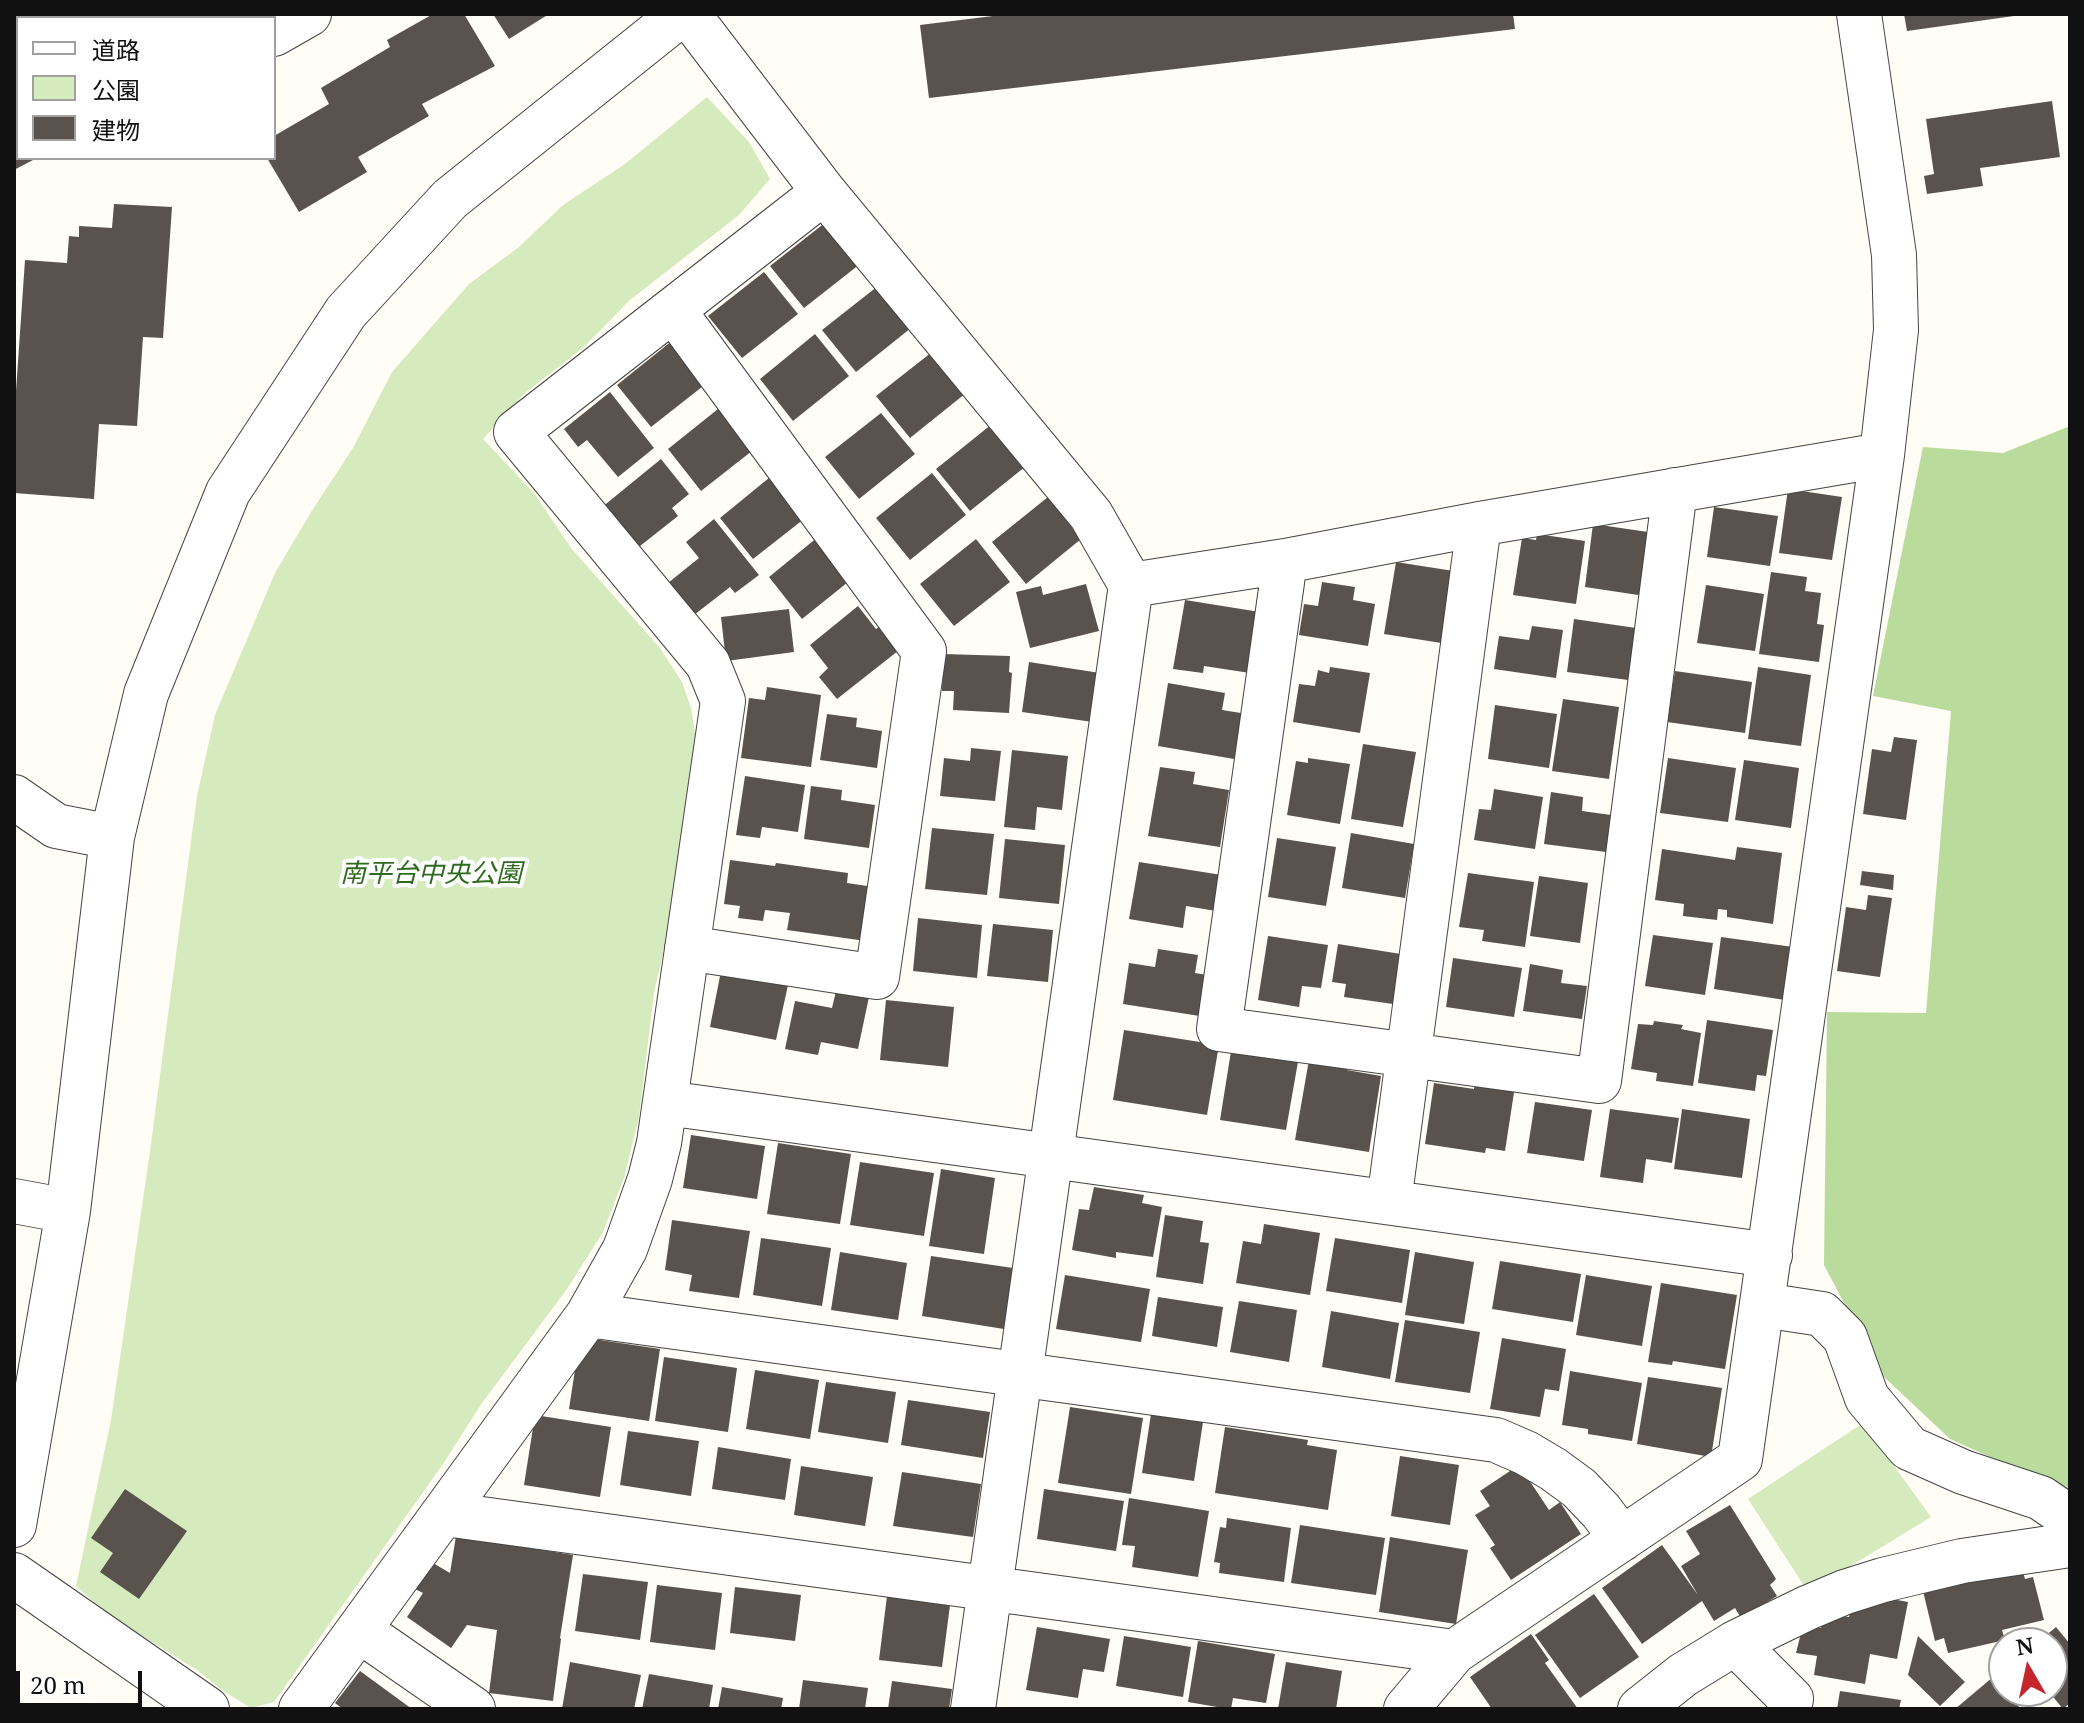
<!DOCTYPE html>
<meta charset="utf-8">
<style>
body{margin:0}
#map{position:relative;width:2084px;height:1723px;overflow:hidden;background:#fffdf5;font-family:"Noto Serif","Noto Sans JP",serif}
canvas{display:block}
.frame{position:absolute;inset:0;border:16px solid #111;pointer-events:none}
.legend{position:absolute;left:16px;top:16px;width:260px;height:144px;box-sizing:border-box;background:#fff;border:2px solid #a0a0a0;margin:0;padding:10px 14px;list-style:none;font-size:24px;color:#111}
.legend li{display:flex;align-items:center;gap:16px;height:40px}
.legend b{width:40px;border:2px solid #a0a0a0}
.north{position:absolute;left:1988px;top:1627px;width:80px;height:80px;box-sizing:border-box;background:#fff;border:2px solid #a0a0a0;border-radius:50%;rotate:351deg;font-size:22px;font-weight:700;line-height:32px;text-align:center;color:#111}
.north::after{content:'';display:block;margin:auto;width:28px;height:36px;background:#c4262e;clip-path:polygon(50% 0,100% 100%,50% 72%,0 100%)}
.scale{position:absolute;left:16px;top:1671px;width:126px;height:36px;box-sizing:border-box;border:4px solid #111;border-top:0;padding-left:10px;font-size:24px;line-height:28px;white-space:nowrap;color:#111;-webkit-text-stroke:6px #fff;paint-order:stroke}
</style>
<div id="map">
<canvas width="2084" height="1723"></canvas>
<div class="frame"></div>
<ul class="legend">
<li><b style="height:10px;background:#fff"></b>道路</li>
<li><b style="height:22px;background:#d5ebbd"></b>公園</li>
<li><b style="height:22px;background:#5a524d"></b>建物</li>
</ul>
<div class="north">N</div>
<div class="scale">20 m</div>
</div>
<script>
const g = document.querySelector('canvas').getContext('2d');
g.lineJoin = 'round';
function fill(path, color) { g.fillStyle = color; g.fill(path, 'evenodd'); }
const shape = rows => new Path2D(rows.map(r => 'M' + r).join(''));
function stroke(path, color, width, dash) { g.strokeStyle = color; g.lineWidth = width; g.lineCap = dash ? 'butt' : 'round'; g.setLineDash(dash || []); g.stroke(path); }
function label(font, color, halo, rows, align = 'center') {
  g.font = font + ' "Noto Serif","Noto Sans JP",serif'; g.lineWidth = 8; g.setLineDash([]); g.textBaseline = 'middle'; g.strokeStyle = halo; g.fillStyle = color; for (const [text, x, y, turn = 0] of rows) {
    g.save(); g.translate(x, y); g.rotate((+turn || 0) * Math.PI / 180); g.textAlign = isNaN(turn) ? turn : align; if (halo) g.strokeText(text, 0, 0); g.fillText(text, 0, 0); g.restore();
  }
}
const green = shape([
 [707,97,749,142,770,179,739,215,630,300,584,347,524,394,483,439,534,493,571,548,660,648,682,682,691,708,696,740,670,922,654,993,639,1117,624,1178,603,1232,567,1289,482,1403,443,1464,274,1702,251,1708,223,1691,197,1670,107,1614,76,1586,111,1420,150,1151,197,796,215,715,275,573,311,512,353,448,392,372,469,284,519,247,563,205,625,164],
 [1863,1423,1931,1517,1808,1592,1748,1499]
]);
const forest = shape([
 [2070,426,2070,1493,1950,1439,1882,1375,1824,1265,1827,1012,1926,1013,1951,711,1873,696,1923,447,2003,453]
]);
const building = shape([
 [433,14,464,14,495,66,422,104,429,116,358,157,367,172,299,212,267,158,274,158,274,136,329,104,321,88,390,47,387,40],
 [493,14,549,14,509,39],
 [1009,14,1513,14,1515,29,929,98,920,25],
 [1904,14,2014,14,2014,16,1907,31],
 [2052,101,2060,157,1980,168,1983,186,1927,194,1924,176,1934,174,1926,119],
 [14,126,18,134,18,158,31,158,33,160,14,170],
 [114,204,172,207,163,338,143,337,137,426,99,424,94,499,14,493,14,420,25,260,67,263,69,236,79,237,79,226,112,228],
 [826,222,860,264,804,308,770,266],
 [764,272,798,314,742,358,708,316],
 [878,286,911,328,856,372,822,330],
 [815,334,849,376,793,421,760,379],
 [673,340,707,383,651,427,617,385],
 [932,352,966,393,910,438,876,396],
 [610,392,654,448,618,477,587,440,578,447,564,429],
 [723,405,757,447,701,491,668,449],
 [881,413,915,454,859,499,825,457],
 [992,424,1026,466,970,511,936,469],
 [661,459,689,494,672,508,678,516,635,550,601,508],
 [775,473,809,515,753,559,720,518],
 [932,473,966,515,910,560,876,518],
 [1788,489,1842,497,1832,560,1779,553],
 [1048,497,1081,539,1026,584,992,542],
 [1714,507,1778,516,1770,566,1707,557],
 [714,519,759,575,735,593,730,587,694,615,668,583,699,558,686,542],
 [1593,524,1655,533,1645,596,1585,587],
 [824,532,858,574,802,619,769,577],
 [1537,534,1585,541,1576,604,1513,595,1522,538,1536,540],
 [976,539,1010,582,954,626,920,584],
 [1396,562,1460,572,1448,644,1384,634],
 [1771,572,1807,577,1805,591,1821,593,1817,624,1824,625,1819,662,1759,654],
 [1322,582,1355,587,1353,600,1375,604,1368,646,1299,635,1304,604,1318,606],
 [1086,584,1099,631,1030,648,1016,592,1041,586,1043,595],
 [1706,585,1764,594,1755,651,1697,643],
 [1185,600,1260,612,1250,673,1204,666,1203,673,1173,669],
 [858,606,876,629,884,623,903,647,837,699,819,677,828,668,810,645],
 [789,609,794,652,726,661,721,617],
 [1574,619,1643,629,1636,681,1567,672],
 [1532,626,1563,630,1556,678,1494,669,1499,636,1529,640],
 [943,654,1010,656,1009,672,1012,673,1009,713,953,710,954,691,942,691],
 [1029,662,1100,673,1093,722,1022,712],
 [1330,667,1370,673,1360,733,1293,722,1299,684,1315,686,1318,670,1329,673],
 [1758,667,1811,675,1801,746,1748,739],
 [1675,671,1752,682,1745,733,1667,722],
 [1168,683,1225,693,1222,710,1247,714,1240,760,1158,746],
 [767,687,821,695,811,767,741,758,749,698,765,700],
 [1563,699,1619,707,1609,779,1552,771],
 [1495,705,1557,714,1549,768,1488,759],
 [827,714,857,718,856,727,882,731,877,768,820,760],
 [1894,737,1917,740,1906,820,1863,814,1872,749,1891,752],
 [1363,744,1416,752,1403,827,1351,819],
 [971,748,1001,751,995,801,940,796,944,758,970,761],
 [1012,750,1068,756,1062,810,1037,807,1035,830,1004,827],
 [1308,758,1350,764,1340,824,1287,815,1296,761,1308,763],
 [1668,758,1736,768,1728,822,1660,813],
 [1744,760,1799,768,1791,828,1735,820],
 [1160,767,1195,772,1193,784,1229,790,1220,847,1148,836],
 [745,776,805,785,798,832,762,827,760,838,736,835],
 [811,786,842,790,841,800,875,805,869,848,804,839],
 [1494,789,1543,797,1535,849,1474,840,1479,809,1491,810],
 [1551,792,1583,797,1582,811,1611,815,1606,852,1544,844],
 [932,828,994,834,987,895,925,889],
 [1351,833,1414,844,1405,898,1342,888],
 [1277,838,1336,847,1326,906,1268,897],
 [1005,839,1065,845,1059,904,999,898],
 [1737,847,1782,853,1773,924,1727,917,1727,910,1718,909,1717,920,1683,916,1684,904,1655,900,1662,849,1735,860],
 [730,860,775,866,776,863,848,873,847,883,874,887,866,941,787,930,790,913,765,910,763,921,738,918,740,906,724,904],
 [1139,862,1222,875,1216,911,1186,906,1183,928,1129,919],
 [1862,871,1894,875,1893,890,1860,885],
 [1468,873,1534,882,1525,947,1482,941,1484,930,1459,927],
 [1539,876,1588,883,1580,943,1530,936],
 [1868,895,1892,898,1880,977,1837,971,1846,907,1866,910],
 [918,918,982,925,977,978,913,971],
 [993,924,1053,930,1048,982,987,976],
 [1653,935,1713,943,1705,995,1645,986],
 [1268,936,1328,945,1321,988,1302,986,1299,1007,1258,1000],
 [1721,937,1793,947,1785,1000,1714,989],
 [1338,944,1401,954,1393,1004,1344,997,1346,984,1332,982],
 [1158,949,1198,955,1195,973,1213,976,1206,1017,1123,1004,1129,963,1155,967],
 [1453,958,1522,968,1514,1017,1446,1007],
 [1530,964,1563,970,1561,983,1587,986,1582,1019,1523,1011],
 [721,971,788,985,776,1040,710,1027],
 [836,991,869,997,858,1049,821,1042,818,1055,785,1049,795,1001,832,1008],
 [886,1000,954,1007,948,1067,880,1060],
 [1707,1020,1773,1030,1766,1076,1757,1075,1755,1091,1698,1083],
 [1654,1021,1683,1025,1681,1029,1701,1033,1693,1086,1656,1081,1657,1073,1631,1069,1638,1024,1653,1025],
 [1124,1030,1219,1045,1207,1115,1113,1100],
 [1232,1045,1299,1056,1286,1130,1220,1120],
 [1310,1054,1348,1061,1347,1070,1381,1076,1369,1152,1295,1140],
 [1475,1081,1515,1086,1505,1151,1486,1148,1485,1153,1425,1144,1434,1083,1474,1089],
 [1535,1102,1592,1110,1584,1161,1527,1153],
 [1610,1109,1679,1118,1672,1163,1646,1159,1643,1183,1600,1177],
 [1682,1109,1750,1119,1742,1178,1674,1169],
 [691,1135,765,1146,757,1199,683,1188],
 [778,1143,851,1154,840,1224,767,1214],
 [860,1162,934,1173,924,1236,850,1225],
 [941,1169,995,1178,984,1254,929,1246],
 [1094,1187,1144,1195,1142,1203,1162,1207,1153,1257,1116,1252,1116,1258,1072,1250,1079,1209,1089,1210],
 [1165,1215,1203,1221,1200,1242,1209,1243,1203,1284,1156,1277],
 [672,1220,750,1231,739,1298,689,1291,692,1275,665,1270],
 [1264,1224,1320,1233,1310,1295,1236,1283,1243,1241,1261,1244],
 [761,1238,831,1248,822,1306,753,1295],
 [1335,1238,1410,1250,1402,1303,1326,1291],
 [840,1252,907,1263,898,1320,831,1310],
 [1415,1252,1474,1262,1464,1324,1405,1315],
 [931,1256,1013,1268,1004,1329,922,1316],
 [1500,1261,1581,1274,1573,1322,1492,1309],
 [1065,1275,1150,1289,1141,1342,1056,1329],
 [1586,1275,1652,1286,1642,1346,1576,1335],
 [1661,1283,1737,1295,1725,1369,1673,1361,1672,1365,1648,1362],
 [1158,1297,1223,1307,1217,1347,1152,1336],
 [1239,1301,1297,1310,1289,1362,1230,1352],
 [1331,1311,1399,1323,1390,1379,1322,1367],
 [1405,1320,1480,1332,1470,1393,1395,1382],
 [580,1337,660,1349,649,1421,569,1409],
 [1502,1338,1566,1349,1559,1391,1545,1389,1540,1417,1490,1409],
 [664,1357,737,1368,728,1432,655,1421],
 [755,1370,819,1380,810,1439,746,1429],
 [1570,1371,1642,1383,1632,1441,1588,1434,1588,1429,1562,1425],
 [1648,1377,1722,1388,1711,1457,1637,1444],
 [826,1382,896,1392,888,1443,818,1432],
 [908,1400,990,1412,983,1458,901,1445],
 [1070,1407,1143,1418,1131,1494,1058,1483],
 [1151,1414,1203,1422,1194,1481,1142,1473],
 [535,1415,611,1427,600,1497,524,1485],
 [1225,1427,1308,1440,1307,1445,1337,1450,1328,1510,1215,1493],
 [628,1431,699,1441,691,1496,620,1485],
 [718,1447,791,1459,785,1500,712,1489],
 [1400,1456,1459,1465,1450,1525,1391,1516],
 [1519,1465,1549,1510,1560,1502,1581,1534,1511,1580,1490,1548,1495,1545,1475,1515,1490,1506,1480,1491],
 [801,1466,873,1477,865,1526,794,1515],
 [902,1472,981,1484,973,1537,893,1526],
 [125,1489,187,1531,139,1599,100,1572,113,1553,91,1538],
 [1044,1489,1124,1501,1116,1551,1037,1539],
 [1129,1498,1209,1511,1198,1577,1132,1567,1135,1546,1122,1545],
 [1730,1505,1776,1579,1770,1585,1777,1596,1741,1618,1735,1608,1714,1621,1702,1601,1642,1644,1602,1588,1662,1545,1698,1595,1681,1566,1700,1554,1686,1531],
 [1227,1518,1291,1528,1284,1582,1219,1573,1220,1563,1214,1562,1220,1527,1226,1528],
 [1300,1525,1385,1538,1376,1595,1291,1583],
 [456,1536,573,1555,560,1638,561,1639,553,1701,489,1693,497,1630,467,1625,451,1648,407,1617,423,1593,415,1589,433,1563,450,1573],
 [1390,1537,1468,1550,1456,1624,1379,1612],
 [2022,1568,2025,1579,2033,1577,2044,1620,2002,1630,2005,1640,1948,1653,1944,1638,1935,1641,1923,1591],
 [583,1574,648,1582,640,1640,575,1631],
 [657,1585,722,1593,715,1650,650,1642],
 [735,1587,801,1595,795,1641,730,1633],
 [1594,1594,1639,1657,1580,1698,1535,1635],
 [1871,1595,1908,1602,1897,1659,1870,1654,1865,1684,1814,1675,1817,1656,1796,1653,1803,1625,1821,1628,1824,1613,1849,1617,1852,1604,1869,1608],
 [887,1596,950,1605,942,1667,879,1660],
 [1037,1627,1110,1639,1104,1672,1083,1669,1078,1698,1026,1690],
 [2056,1627,2070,1644,2070,1703,2063,1709,2050,1693,2035,1705,2023,1691,2052,1691,2052,1643,2037,1643],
 [1531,1634,1549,1660,1545,1663,1578,1709,1492,1709,1470,1677],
 [1124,1636,1191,1647,1183,1697,1116,1686],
 [1918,1636,1965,1682,1940,1706,1908,1675],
 [1198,1641,1275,1654,1266,1703,1233,1698,1231,1709,1229,1709,1188,1702],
 [570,1662,641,1675,634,1709,562,1709],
 [1286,1662,1342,1671,1336,1709,1278,1709],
 [360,1671,412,1709,343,1709,335,1703],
 [649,1674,713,1685,709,1709,642,1709],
 [1993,1677,2021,1709,1955,1709],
 [803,1680,868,1688,865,1709,799,1709],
 [892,1681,952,1689,949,1709,888,1709],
 [722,1687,783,1698,781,1709,718,1709],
 [1840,1691,1901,1700,1899,1709,1837,1709]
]);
const minor = shape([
 [194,14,196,18],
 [688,14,824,192,1091,515,1131,585,973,1709],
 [274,34,309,14],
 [673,310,924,651,877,977,687,948],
 [1285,561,1219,1029,1599,1081,1675,490],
 [1131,585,1285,561,1479,524,1882,455],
 [14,797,56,826,112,837],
 [666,1103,1770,1255],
 [14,1201,68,1211],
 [1389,1202,1479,524],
 [1763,1305,1822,1314,1845,1337,1867,1398,1909,1448,1963,1472,2041,1498,2070,1518],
 [588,1315,1496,1440,1526,1453,1553,1469,1579,1488,1601,1511,1622,1539],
 [445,1514,1454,1652],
 [14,1525,68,1211,112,837,146,694,228,492,346,312,450,199,681,14],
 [14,1575,207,1709],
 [359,1630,473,1709],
 [1735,1643,1791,1699,1789,1709],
 [301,1709,588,1315,625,1249,650,1179,659,1143,723,701,708,664,516,432,824,192],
 [1406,1709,1454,1652,1740,1459,1882,455,1896,330,1894,255,1859,14],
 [1640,1709,1683,1675,1735,1643,1807,1608,1845,1592,1883,1580,1962,1561,2070,1545]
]);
const parkNames = [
 ["南平台中央公園",431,875]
];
fill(green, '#d5ebbd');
fill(forest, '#b9dc9c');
fill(building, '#5a524d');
stroke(minor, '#444', 46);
stroke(minor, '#fff', 44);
label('italic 26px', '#2f6b1f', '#fff', parkNames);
</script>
